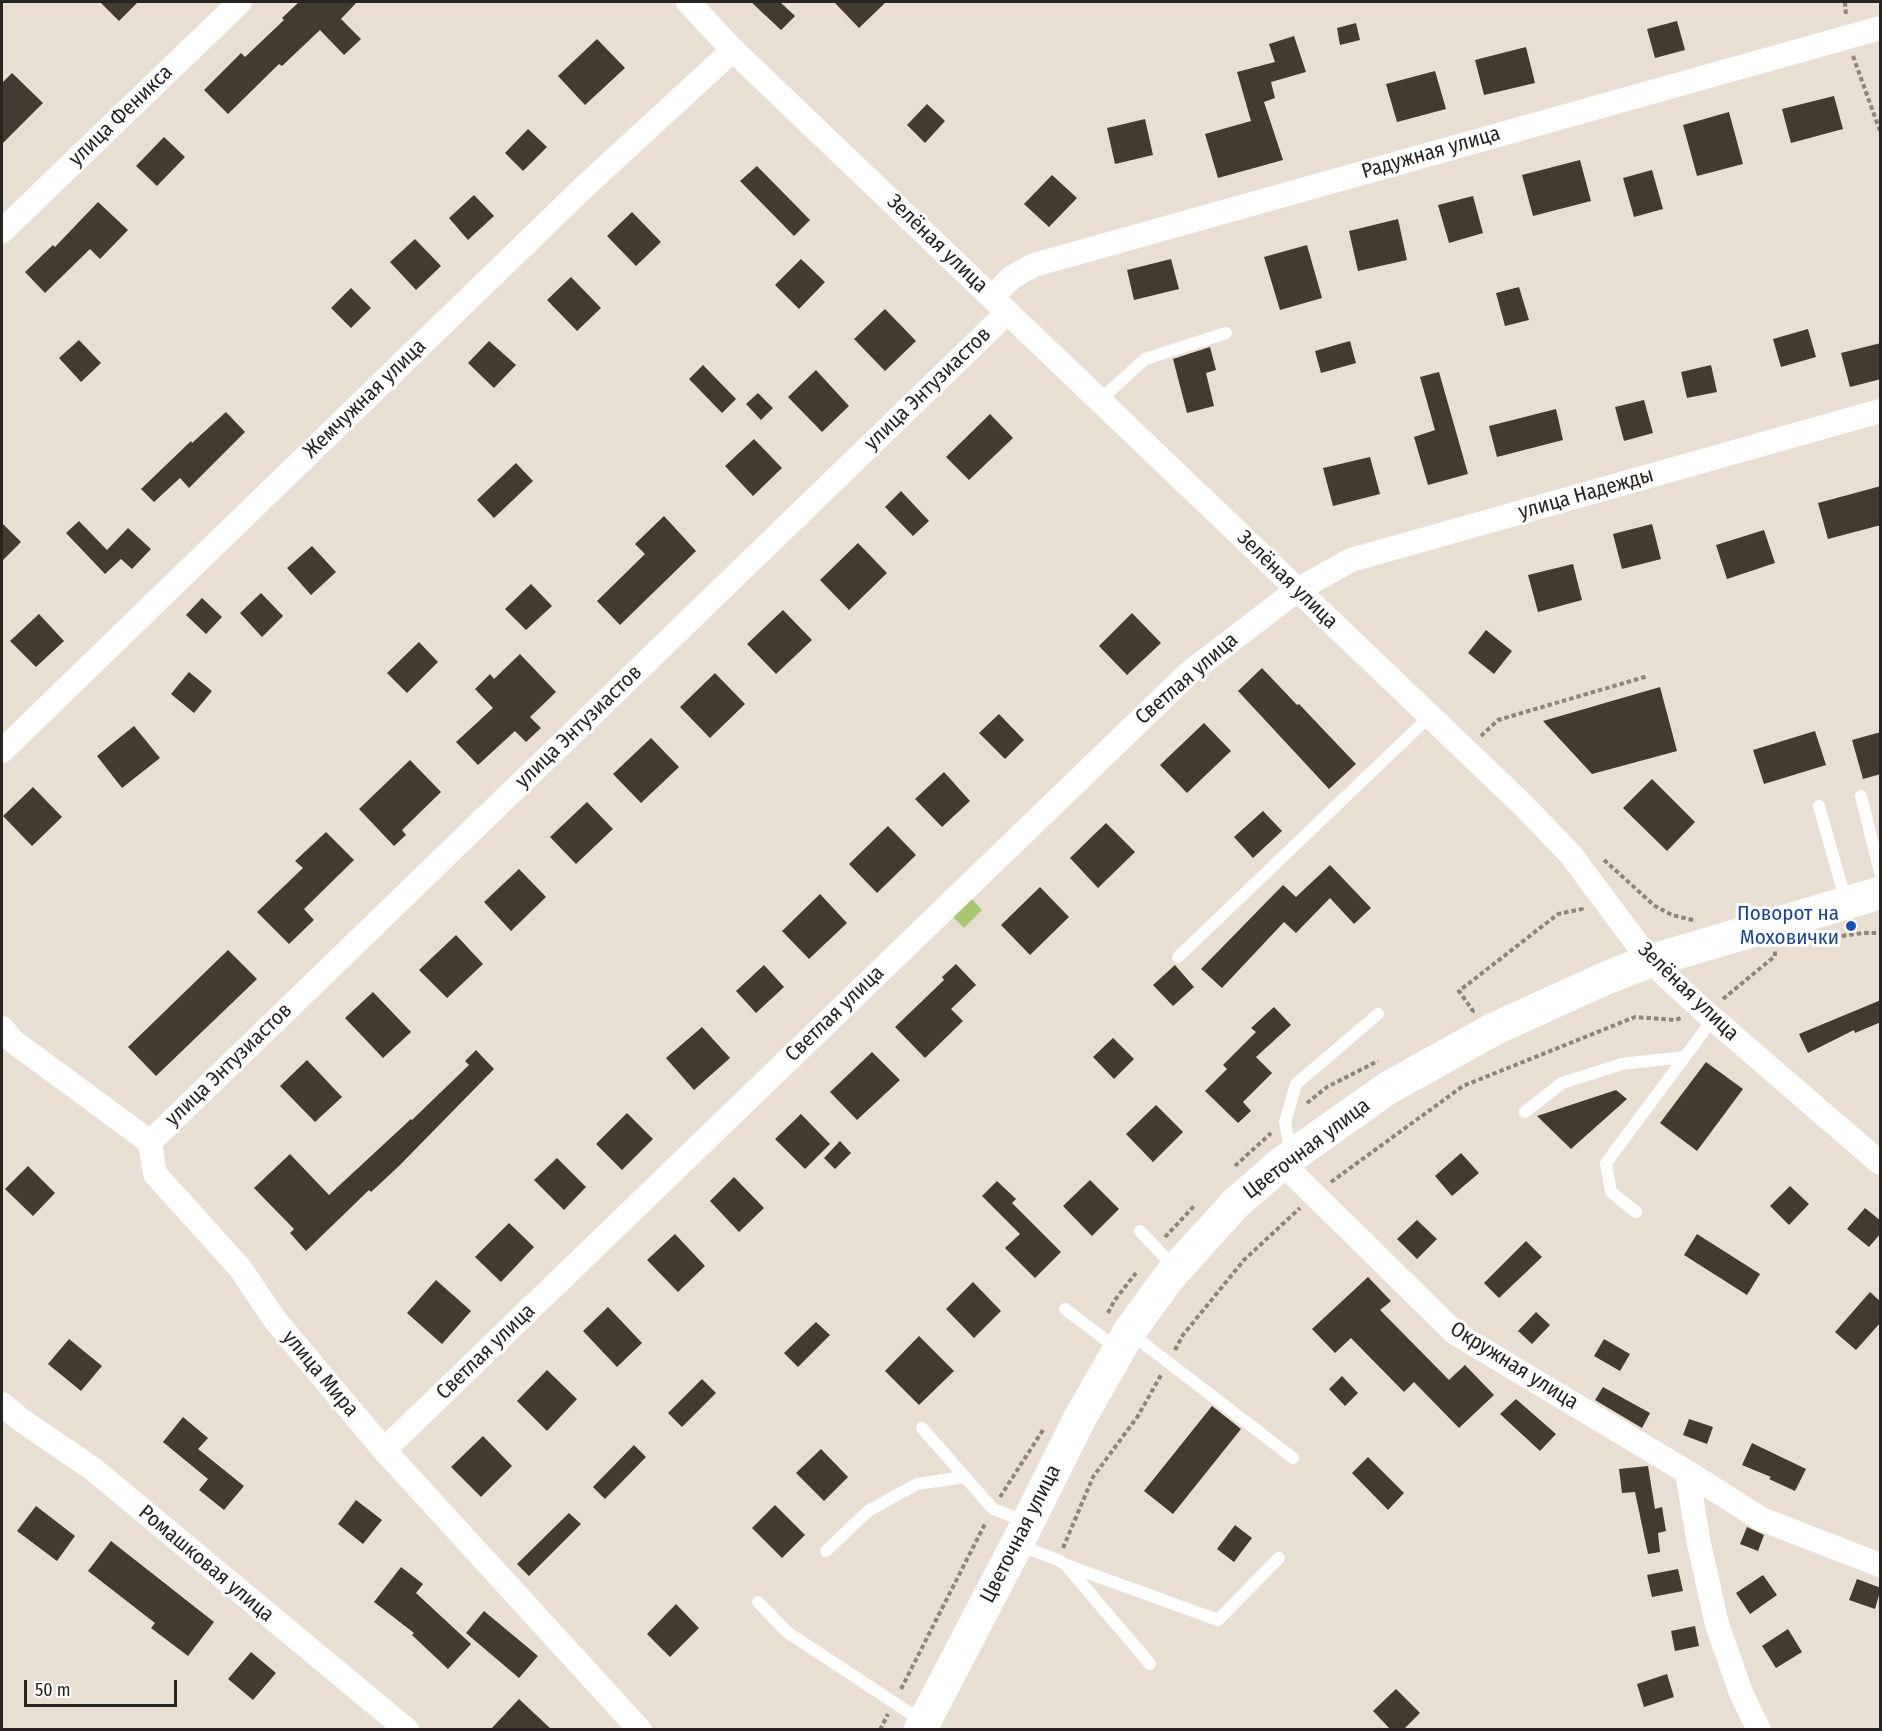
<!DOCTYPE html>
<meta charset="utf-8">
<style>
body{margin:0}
#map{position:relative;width:1882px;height:1731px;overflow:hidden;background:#e8ded1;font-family:"Fira Sans Condensed",sans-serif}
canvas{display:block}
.frame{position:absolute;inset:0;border:3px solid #27241f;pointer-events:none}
.scale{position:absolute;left:24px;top:1680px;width:153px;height:27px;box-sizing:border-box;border:3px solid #27241f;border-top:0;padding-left:8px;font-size:18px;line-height:21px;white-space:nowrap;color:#27241f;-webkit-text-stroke:4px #fff;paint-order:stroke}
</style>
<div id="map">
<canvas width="1882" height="1731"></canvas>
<div class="frame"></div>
<div class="scale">50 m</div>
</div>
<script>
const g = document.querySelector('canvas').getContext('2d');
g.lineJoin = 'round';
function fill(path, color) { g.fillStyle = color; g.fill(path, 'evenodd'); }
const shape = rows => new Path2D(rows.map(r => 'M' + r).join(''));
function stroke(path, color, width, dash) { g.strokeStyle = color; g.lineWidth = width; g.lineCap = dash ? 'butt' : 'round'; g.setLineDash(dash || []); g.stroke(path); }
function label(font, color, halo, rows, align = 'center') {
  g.font = font + ' "Fira Sans Condensed",sans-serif'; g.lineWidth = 6; g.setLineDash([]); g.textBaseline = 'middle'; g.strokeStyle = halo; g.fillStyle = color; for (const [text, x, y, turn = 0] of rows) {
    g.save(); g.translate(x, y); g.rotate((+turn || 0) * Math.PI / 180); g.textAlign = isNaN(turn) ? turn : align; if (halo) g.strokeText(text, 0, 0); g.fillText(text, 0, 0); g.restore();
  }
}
const green = shape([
 [971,898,982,910,964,928,952,916]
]);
const building = shape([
 [100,2,138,2,119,21],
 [299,2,357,2,341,19,361,39,344,55,320,30,282,66,279,64,228,114,204,90,241,53,245,57,284,20,282,18],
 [751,2,780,2,795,16,781,30],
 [834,2,886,2,859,28],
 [1677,21,1685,50,1655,58,1647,29],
 [1356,23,1360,40,1340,45,1337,28],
 [1294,36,1306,72,1271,82,1275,98,1264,102,1283,160,1218,178,1205,134,1251,121,1237,72,1275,62,1269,44],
 [597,39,625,68,585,105,558,76],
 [1526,47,1535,83,1484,95,1475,60],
 [1435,71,1446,109,1397,122,1386,84],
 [12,73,43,103,2,144,2,83],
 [1834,96,1843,129,1791,143,1782,109],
 [927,104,945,121,925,143,907,125],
 [1729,112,1743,164,1697,176,1683,125],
 [1145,119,1153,155,1115,164,1107,128],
 [528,129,547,147,523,171,505,153],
 [164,137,185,157,157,186,136,166],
 [1580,160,1591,201,1533,216,1522,175],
 [757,166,810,220,794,236,740,181],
 [1652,170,1663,209,1634,217,1623,178],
 [1052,175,1077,198,1049,227,1024,204],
 [474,195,494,216,468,240,449,218],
 [1473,196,1483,233,1449,243,1438,205],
 [98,202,128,230,100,259,90,249,45,293,25,272,53,245,55,247],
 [632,212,661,242,636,266,607,236],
 [1398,219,1407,260,1358,271,1349,231],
 [415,239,441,266,416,290,390,262],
 [1307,245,1322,298,1280,310,1264,257],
 [801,259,825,282,799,309,775,285],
 [1171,259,1179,289,1134,300,1127,270],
 [571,277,601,308,577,331,547,300],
 [1519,287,1529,320,1505,326,1496,293],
 [351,288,371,308,351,328,331,308],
 [885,309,916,341,885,371,854,339],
 [1808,329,1816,357,1781,367,1773,339],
 [79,340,101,363,81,382,59,358],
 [489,341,516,365,494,388,468,363],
 [1350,341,1356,363,1321,373,1315,351],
 [1881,343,1881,379,1850,387,1841,353],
 [1210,347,1216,370,1206,373,1214,406,1187,413,1173,359],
 [703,365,736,399,722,413,689,379],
 [1711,365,1717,392,1687,398,1681,372],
 [816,370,849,406,822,432,788,397],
 [1439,372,1468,474,1428,485,1414,437,1435,430,1420,377],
 [758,393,773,408,761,420,746,404],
 [1644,400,1653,433,1624,441,1615,407],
 [1556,409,1563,440,1497,457,1489,426],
 [226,412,245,432,189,488,180,478,154,502,141,489,191,441,192,443],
 [990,414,1013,438,969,480,946,457],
 [754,439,782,468,753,496,725,466],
 [1370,457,1380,494,1333,506,1323,468],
 [516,463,533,481,494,518,477,500],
 [1881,486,1881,525,1828,539,1818,503],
 [901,491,929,521,913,536,885,507],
 [664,516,696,551,620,625,597,601,645,554,635,544],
 [79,521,107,550,128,528,151,549,132,569,121,559,105,574,66,533],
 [2,523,21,542,2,561],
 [1652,524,1661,559,1622,569,1613,534],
 [1764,530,1775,563,1727,579,1716,545],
 [858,543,887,573,849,610,820,580],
 [312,546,336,572,311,595,287,568],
 [1573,564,1582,600,1538,612,1528,575],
 [531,584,552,606,526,630,505,609],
 [261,593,283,616,262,637,240,613],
 [202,598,222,617,206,634,186,615],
 [783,610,812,640,776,674,747,644],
 [1132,613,1161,643,1127,675,1099,646],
 [39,614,64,641,36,667,10,641],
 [1486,630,1512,651,1494,674,1468,653],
 [419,642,438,662,407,693,387,673],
 [520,654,556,692,530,717,541,728,526,742,515,731,478,765,456,742,493,708,475,689,490,674,494,679],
 [1262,668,1297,705,1299,704,1356,764,1329,789,1238,691],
 [189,672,212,691,194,713,171,694],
 [715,673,745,704,710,738,680,707],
 [1660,687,1677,751,1592,774,1543,721],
 [999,714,1024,740,1005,759,979,733],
 [1204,723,1231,751,1187,793,1160,765],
 [134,726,160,758,122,788,97,756],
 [1815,731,1826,765,1764,784,1753,750],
 [1881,732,1881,774,1863,779,1852,740],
 [651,738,679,767,641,803,613,774],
 [410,760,441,792,402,830,406,835,394,846,359,809],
 [944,772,970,801,942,827,915,799],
 [1652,779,1695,822,1667,851,1623,808],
 [33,787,62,817,32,846,3,816],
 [587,802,613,829,576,864,550,837],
 [1263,811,1282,831,1253,858,1234,837],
 [1106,823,1135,852,1098,888,1070,858],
 [888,826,916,855,877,893,849,864],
 [326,832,354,860,304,909,314,920,289,944,257,912,303,868,295,861],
 [1330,865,1371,908,1354,924,1330,898,1296,933,1284,922,1222,988,1201,969,1283,885,1296,897],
 [519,869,546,897,511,931,484,902],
 [1040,887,1069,917,1030,955,1001,925],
 [820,894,847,923,809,959,782,931],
 [456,935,483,964,447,998,419,970],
 [228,950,257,979,156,1076,128,1047],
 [956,964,976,985,951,1009,963,1021,925,1058,895,1027,944,980,942,977],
 [764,965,784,987,756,1013,736,991],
 [1175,965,1194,987,1173,1006,1153,985],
 [373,992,411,1032,383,1058,345,1018],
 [1881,1000,1881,1022,1855,1033,1854,1030,1808,1053,1799,1034],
 [1274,1007,1291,1025,1256,1057,1272,1073,1243,1102,1251,1111,1238,1123,1205,1091,1227,1069,1223,1065,1256,1032,1251,1028],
 [702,1027,730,1058,694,1090,666,1058],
 [1113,1038,1134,1059,1114,1079,1093,1057],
 [476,1050,494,1069,399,1166,371,1192,369,1190,306,1251,290,1233,294,1229,254,1188,290,1154,329,1195,411,1119,412,1120,469,1065,465,1061],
 [872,1052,900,1080,857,1120,830,1092],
 [307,1060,342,1097,315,1122,280,1086],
 [1706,1062,1743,1089,1697,1151,1660,1123],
 [1616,1090,1627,1099,1571,1149,1537,1116],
 [1156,1105,1183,1132,1153,1162,1126,1134],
 [627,1113,653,1139,622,1170,596,1144],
 [801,1114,830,1144,805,1169,775,1139],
 [840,1141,851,1153,835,1169,824,1158],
 [1461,1153,1479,1173,1452,1196,1435,1176],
 [557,1158,586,1187,564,1210,534,1180],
 [28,1166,55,1193,33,1216,5,1189],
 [734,1177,764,1208,739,1232,710,1201],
 [1090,1180,1119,1209,1092,1236,1063,1206],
 [997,1181,1016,1199,1012,1203,1061,1252,1035,1278,1005,1248,1020,1234,982,1196],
 [1790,1186,1809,1204,1789,1225,1770,1206],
 [1865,1208,1881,1221,1881,1233,1869,1247,1847,1229],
 [1417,1220,1437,1239,1417,1259,1397,1239],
 [509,1223,534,1247,501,1282,475,1257],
 [675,1234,705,1266,678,1292,647,1260],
 [1697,1234,1760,1274,1747,1295,1684,1255],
 [1526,1241,1542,1257,1499,1298,1484,1283],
 [1368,1277,1391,1301,1380,1310,1449,1380,1465,1365,1494,1395,1459,1428,1414,1382,1404,1392,1351,1338,1335,1353,1312,1329],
 [436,1280,471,1311,442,1344,407,1313],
 [973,1282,1001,1311,974,1338,946,1309],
 [1870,1292,1881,1302,1881,1322,1856,1350,1835,1332],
 [608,1307,642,1343,617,1367,583,1331],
 [1536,1312,1550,1325,1532,1344,1518,1331],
 [816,1322,830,1335,798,1367,784,1353],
 [919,1336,954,1371,919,1405,885,1371],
 [69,1339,102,1366,81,1391,48,1364],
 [1604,1339,1630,1354,1620,1371,1594,1356],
 [547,1370,577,1399,547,1431,517,1401],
 [1342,1376,1358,1393,1345,1406,1329,1389],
 [702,1379,716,1393,682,1427,668,1413],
 [1603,1387,1650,1413,1642,1428,1595,1400],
 [1516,1399,1556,1434,1540,1451,1500,1414],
 [1212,1406,1241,1429,1173,1514,1144,1491],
 [183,1417,208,1438,198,1449,244,1486,224,1510,199,1490,208,1479,163,1442],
 [1689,1419,1713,1427,1707,1444,1683,1435],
 [483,1436,512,1466,481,1497,451,1467],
 [1752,1443,1806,1469,1795,1491,1769,1479,1771,1477,1742,1465],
 [634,1445,646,1457,605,1499,593,1487],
 [821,1449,848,1477,824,1501,796,1473],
 [1368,1457,1404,1493,1388,1510,1352,1473],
 [1648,1466,1655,1509,1662,1507,1666,1531,1658,1533,1660,1552,1648,1554,1635,1492,1622,1493,1619,1469],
 [356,1500,382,1520,363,1544,338,1524],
 [775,1505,805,1535,782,1558,752,1528],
 [36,1506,75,1536,57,1561,17,1531],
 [569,1513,581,1524,529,1576,517,1564],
 [1235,1525,1252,1538,1234,1562,1217,1549],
 [1747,1527,1764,1535,1758,1551,1740,1544],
 [111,1541,214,1622,188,1656,151,1628,155,1623,88,1571],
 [401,1567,423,1584,416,1593,471,1644,448,1669,412,1635,414,1633,374,1602],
 [1678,1569,1683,1591,1652,1597,1647,1575],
 [1763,1575,1777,1595,1750,1614,1736,1593],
 [1857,1579,1881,1588,1875,1609,1849,1600],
 [676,1604,699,1628,670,1657,647,1634],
 [484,1611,538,1656,519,1678,466,1633],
 [1695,1626,1699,1646,1675,1651,1671,1631],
 [1788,1629,1802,1652,1776,1668,1762,1646],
 [251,1652,276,1673,253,1700,228,1679],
 [1667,1674,1674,1697,1644,1707,1637,1684],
 [1396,1689,1420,1713,1403,1730,1391,1730,1373,1711],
 [519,1699,552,1730,490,1730]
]);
const path = shape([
 [1845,2,1846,16],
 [1853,56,1880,131],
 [1481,736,1498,720,1648,676],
 [1604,860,1655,906,1672,915,1693,920],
 [1827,938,1863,933,1880,933],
 [1723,999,1775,956,1775,950],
 [1472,1012,1473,1011,1459,991,1558,914,1582,909,1581,906],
 [1307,1103,1327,1087,1378,1061],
 [1235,1166,1271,1133],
 [1331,1182,1463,1086,1635,1017,1675,1020,1681,1018],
 [1165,1237,1195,1205],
 [1108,1313,1114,1301,1136,1273],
 [1175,1350,1183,1335,1244,1260,1300,1208],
 [1000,1497,1043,1430],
 [1063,1548,1093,1477,1138,1416,1161,1375],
 [901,1689,986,1522],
 [880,1730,888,1714]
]);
const service = shape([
 [1100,400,1145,359,1226,333],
 [1861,796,1880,872],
 [1819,806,1846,902],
 [1178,957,1430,716],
 [1525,1112,1562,1083,1622,1064,1684,1057],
 [1291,1153,1285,1122,1296,1084,1378,1014],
 [1636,1212,1611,1192,1606,1163,1713,1019],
 [1140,1231,1176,1269],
 [1065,1309,1119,1350],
 [1130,1333,1293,1458],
 [922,1428,993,1509,1027,1522],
 [1018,1545,1058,1560,1066,1565,1150,1664],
 [826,1551,868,1511,917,1484,965,1477],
 [1066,1565,1218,1620,1279,1558],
 [758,1602,787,1632,922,1721]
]);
const minor = shape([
 [688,2,733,50,1524,806,1571,855,1650,961,1704,1011,1880,1163],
 [2,231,240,2],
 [992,297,1012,277,1034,265,1880,28],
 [2,751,582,189,733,50],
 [2,1028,14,1042,150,1142,155,1174,240,1268,275,1320,384,1450,640,1730],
 [150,1142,1008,312],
 [1282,1163,1455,1333,1687,1472,1761,1519,1880,1565],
 [2,1404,21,1420,93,1469,407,1730],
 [384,1450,1189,673,1297,590,1351,560,1880,411],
 [1687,1472,1699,1544,1717,1624,1741,1693,1759,1730]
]);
const secondary = shape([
 [920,1730,1017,1544,1080,1418,1129,1332,1169,1277,1235,1204,1282,1163,1388,1088,1494,1029,1606,978,1650,961,1880,893]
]);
const markers = [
 [1851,926,6,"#1a4fb4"]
];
const streetNames = [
 ["улица Феникса",121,116,-44],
 ["Радужная улица",1431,153,-16],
 ["Зелёная улица",937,244,44],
 ["улица Энтузиастов",928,389,-44],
 ["Жемчужная улица",365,399,-44],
 ["улица Надежды",1586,494,-16],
 ["Зелёная улица",1287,580,44],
 ["Светлая улица",1187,679,-41],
 ["улица Энтузиастов",579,727,-44],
 ["Зелёная улица",1688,992,44],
 ["Светлая улица",835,1014,-44],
 ["улица Энтузиастов",229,1065,-44],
 ["Цветочная улица",1307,1149,-37],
 ["Светлая улица",486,1352,-44],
 ["Окружная улица",1514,1366,32],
 ["улица Мира",320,1374,50],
 ["Цветочная улица",1021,1534,-63],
 ["Ромашковая улица",206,1564,40]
];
const transitNames = [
 ["Поворот на",1839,914],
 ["Моховички",1839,938]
];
fill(green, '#a9c673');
fill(building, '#433b30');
stroke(path, '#8b857b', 4, [4.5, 3]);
stroke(service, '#fff', 12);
stroke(minor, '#fff', 24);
stroke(secondary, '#fff', 33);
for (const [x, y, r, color] of markers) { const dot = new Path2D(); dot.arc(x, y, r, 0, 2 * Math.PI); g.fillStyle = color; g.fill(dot); stroke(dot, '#fff', 2); }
label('21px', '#27241f', '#fff', streetNames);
label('21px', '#164399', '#fff', transitNames, 'right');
</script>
